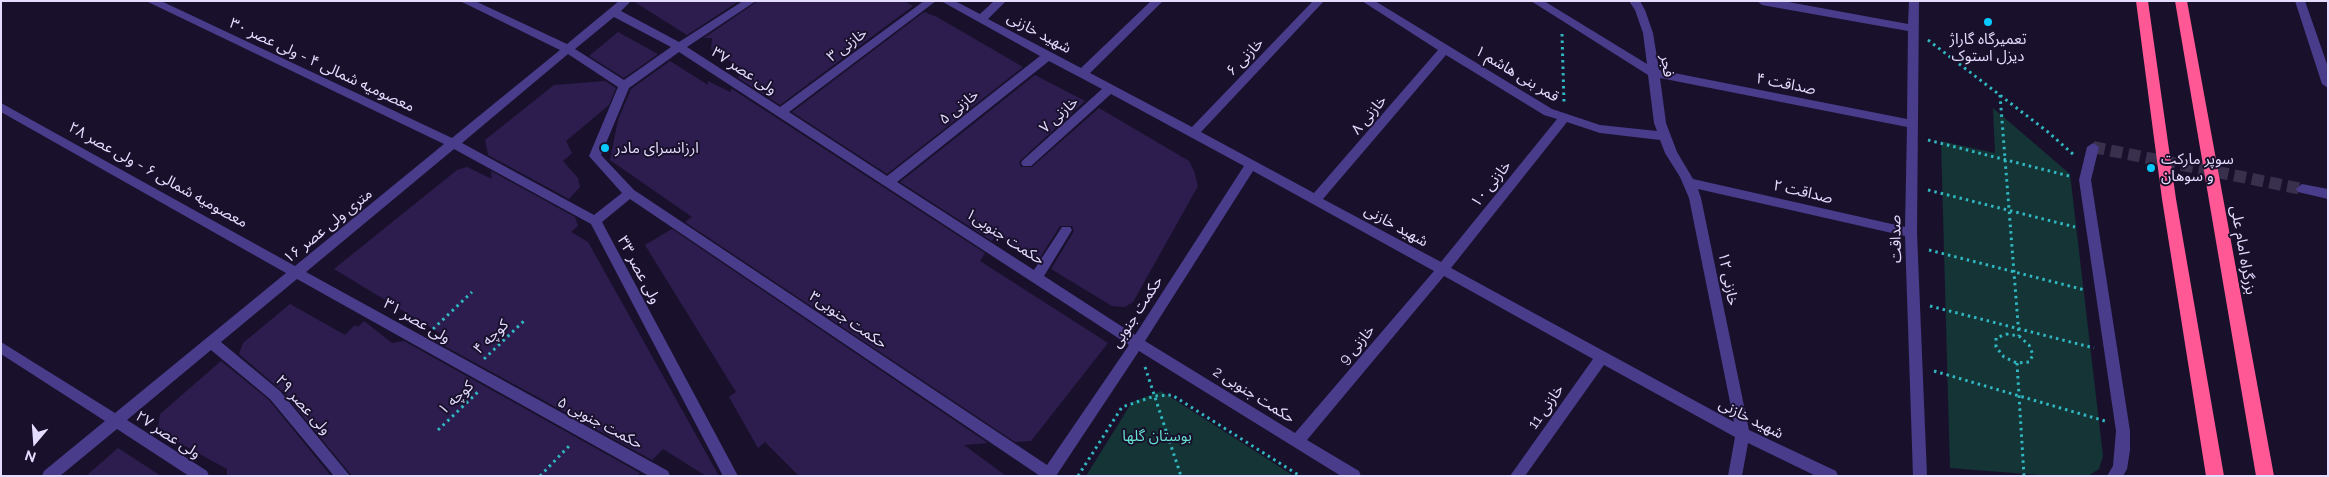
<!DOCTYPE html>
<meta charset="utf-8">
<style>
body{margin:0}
#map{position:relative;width:2329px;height:477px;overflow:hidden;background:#19112c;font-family:Raleway,sans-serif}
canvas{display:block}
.frame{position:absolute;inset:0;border:2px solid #e5ddff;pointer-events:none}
.north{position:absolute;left:10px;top:417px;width:50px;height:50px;-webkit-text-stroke:4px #19112c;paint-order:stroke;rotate:198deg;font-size:14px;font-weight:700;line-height:20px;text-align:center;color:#e5ddff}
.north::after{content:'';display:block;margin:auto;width:18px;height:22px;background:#e5ddff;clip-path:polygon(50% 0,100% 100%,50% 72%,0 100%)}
</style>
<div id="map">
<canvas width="2329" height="477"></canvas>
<div class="frame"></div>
<div class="north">N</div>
</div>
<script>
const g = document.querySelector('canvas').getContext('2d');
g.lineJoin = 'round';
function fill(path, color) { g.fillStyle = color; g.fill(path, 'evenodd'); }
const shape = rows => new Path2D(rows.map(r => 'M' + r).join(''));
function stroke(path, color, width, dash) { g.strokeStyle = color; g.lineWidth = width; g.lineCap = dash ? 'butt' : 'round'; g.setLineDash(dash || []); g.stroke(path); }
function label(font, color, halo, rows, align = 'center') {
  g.font = font + ' Raleway,"Noto Sans Arabic",sans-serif'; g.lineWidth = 4; g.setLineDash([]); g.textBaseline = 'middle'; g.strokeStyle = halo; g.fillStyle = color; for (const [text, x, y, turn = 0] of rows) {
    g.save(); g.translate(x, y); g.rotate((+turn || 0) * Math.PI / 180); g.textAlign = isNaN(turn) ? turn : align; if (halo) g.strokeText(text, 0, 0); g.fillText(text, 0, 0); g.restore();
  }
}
const green = shape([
 [1993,108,2070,174,2103,456,2099,469,2088,476,2052,476,1950,468,1941,141,1995,153],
 [1161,391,1294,476,1295,476,1086,476,1132,402]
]);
const building = shape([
 [633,1,739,1,687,35],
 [758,1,904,1,913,6,780,105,738,78,743,69,711,49,712,38,704,38],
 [924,12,937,17,1023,67,887,174,792,112],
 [618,32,658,54,624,78,589,56],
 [670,61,708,85,708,81,730,92,732,89,985,253,980,261,1108,343,1031,441,1015,442,685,222,692,217,610,160,618,120,631,89],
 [1035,75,1085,101,1022,159,1019,162,1021,167,1032,167,1099,108,1189,161,1194,171,1198,186,1133,302,1125,307,1112,306,1051,269,1074,231,1072,226,1060,226,1038,261,996,235,992,241,900,182],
 [605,81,616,88,609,105,566,141,572,153,563,161,578,178,580,187,569,199,488,155,485,140,554,85],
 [467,167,492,179,491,171,575,217,578,226,571,232,588,242,719,476,706,476,663,449,652,460,428,337,443,335,334,269,457,170],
 [672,229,988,443,964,445,1006,476,799,476,765,442,758,448,729,397,736,392,645,245],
 [290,304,345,335,355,325,358,327,364,321,392,343,404,341,640,473,637,476,352,476,281,390,239,354,243,343],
 [221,361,269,400,331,476,227,476,227,469,165,435,165,431,158,427,160,414],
 [118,448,161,476,86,476]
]);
const minorTunnel = shape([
 [2093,147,2302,189]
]);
const path = shape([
 [1562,34,1564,103],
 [1928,40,2048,132,2074,155],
 [2000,95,2019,336],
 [1928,140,2069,176],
 [1928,190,2075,227],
 [1929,250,2085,290],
 [1930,306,2094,348],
 [433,329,472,292],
 [2006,334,2019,336,2029,345,2033,355,2029,362,2017,363,2004,357,1996,347,1996,338,2006,334],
 [484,359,525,320],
 [2017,363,2024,476],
 [1145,367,1181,476],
 [1934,371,2105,421],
 [438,430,479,391],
 [540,476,571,444],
 [1078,476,1122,407,1155,396,1172,395,1300,476]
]);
const minor = shape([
 [146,1,161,1,452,138,560,50,460,1,475,1,567,44,619,1,631,1,621,11,679,42,743,1,756,1,687,47,780,107,924,1,936,1,789,112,887,176,1040,56,941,1,955,1,980,14,994,1,1006,1,988,19,1081,68,1151,1,1163,1,1090,73,1192,127,1313,1,1324,1,1201,132,1314,193,1438,50,1362,1,1375,1,1552,109,1600,125,1657,131,1654,123,1648,75,1531,1,1544,1,1647,64,1643,33,1635,10,1629,1,1640,1,1645,10,1653,33,1659,70,1907,119,1908,31,1762,5,1757,1,1783,1,1908,24,1909,1,1919,1,1917,233,1927,476,1913,476,1905,236,1698,189,1701,198,1749,430,1836,471,1838,476,1816,476,1748,443,1742,476,1728,476,1735,437,1604,365,1525,476,1510,476,1593,359,1444,276,1307,440,1359,471,1361,476,1341,476,1139,351,1056,476,1040,476,630,199,602,222,738,476,723,476,591,224,454,149,306,272,668,471,670,476,649,476,297,279,221,342,280,391,350,476,334,476,270,399,211,350,127,420,207,471,209,476,189,476,117,429,60,476,42,476,44,471,105,421,1,354,1,342,115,413,286,273,1,112,1,103,295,266,444,144,146,1],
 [614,17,671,47,624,80,575,49,614,17],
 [679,52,1129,345,1047,465,634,190,601,155,629,88,679,52],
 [568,54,618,87,589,156,622,193,594,215,462,143,568,54],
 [1446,55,1544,115,1557,119,1441,262,1323,199,1446,55],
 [1049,61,1102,89,1023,160,1021,163,1023,166,1031,166,1111,94,1244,166,1135,335,1044,276,1072,230,1070,227,1062,227,1034,270,897,182,1049,61],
 [1660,78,1907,127,1905,227,1693,179,1677,152,1666,123,1660,78],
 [1567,122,1600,133,1660,140,1665,153,1680,177,1689,198,1734,422,1451,268,1567,122],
 [1253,171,1434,271,1295,433,1145,341,1253,171],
 [2295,1,2305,1,2328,67,2328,88,2322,84,2295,1],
 [2093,143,2099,147,2091,180,2130,431,2130,450,2127,469,2123,476,2107,476,2113,466,2116,431,2079,180,2087,147,2093,143],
 [2302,184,2328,189,2328,199,2298,192,2296,189,2302,184]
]);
const highway = shape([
 [2136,1,2148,1,2176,199,2224,476,2206,476,2162,199,2136,1],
 [2175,1,2187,1,2274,476,2256,476,2175,1]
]);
const markers = [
 [1988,22,5,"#09c9ff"],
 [605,148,5,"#09c9ff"],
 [2151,168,5,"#09c9ff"]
];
const streetNames = [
 ["شهید خازنی",1039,33,28],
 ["خازنی ۳",847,45,-37],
 ["خازنی ۶",1245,57,-46],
 ["معصومیه شمالی ۴ - ولی عصر ۳۰",322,65,25],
 ["فجر",1667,66,82],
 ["ولی عصر ۳۷",744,71,33],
 ["قمر بنی هاشم ۱",1517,74,31],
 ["صداقت ۴",1786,84,11],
 ["خازنی ۵",959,107,-39],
 ["خازنی ۷",1059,115,-42],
 ["خازنی ۸",1369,115,-50],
 ["معصومیه شمالی ۶ - ولی عصر ۲۸",158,175,29],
 ["خازنی ۱۰",1491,184,-51],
 ["صداقت ۲",1803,192,13],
 ["۱۶ متری ولی عصر",328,226,-39],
 ["شهید خازنی",1396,226,29],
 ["حکمت جنوبی۱",1005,237,33],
 ["صداقت",1896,239,-91],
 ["بزرگراه امام علی",2243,250,80],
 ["ولی عصر ۳۳",639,270,62],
 ["خازنی ۱۲",1728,279,79],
 ["حکمت جنوبی",1137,312,-57],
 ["حکمت جنوبی۳",848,320,34],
 ["ولی عصر ۳۱",417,321,30],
 ["کوچه ۴",491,337,-44],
 ["خازنی 9",1357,345,-50],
 ["حکمت جنوبی 2",1254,395,32],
 ["کوچه ۱",456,398,-43],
 ["ولی عصر ۲۹",303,405,48],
 ["خازنی 11",1546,407,-55],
 ["شهید خازنی",1751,419,27],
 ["حکمت جنوبی ۵",600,423,28],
 ["ولی عصر ۲۷",168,435,33]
];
const poiNames = [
 ["تعمیرگاه گاراژ",1988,39,"center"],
 ["دیزل استوک",1988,56,"center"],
 ["ارزانسرای مادر",615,148],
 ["سوپر مارکت",2161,159],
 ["و سوهان",2161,176]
];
const parkNames = [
 ["بوستان گلها",1157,436]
];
fill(green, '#143436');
fill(building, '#2d1d4e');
stroke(minorTunnel, '#38304c', 12, [12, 6]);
stroke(path, '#30b7c0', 3, [2.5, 4]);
fill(minor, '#493c8b');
fill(highway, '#ff5894');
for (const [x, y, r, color] of markers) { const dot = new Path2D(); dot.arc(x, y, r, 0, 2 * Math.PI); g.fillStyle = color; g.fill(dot); stroke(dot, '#19112c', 2); }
label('15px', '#e5ddff', '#19112c', streetNames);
label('15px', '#e5ddff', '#19112c', poiNames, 'left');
label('15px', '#66e2d2', '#19112c', parkNames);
</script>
